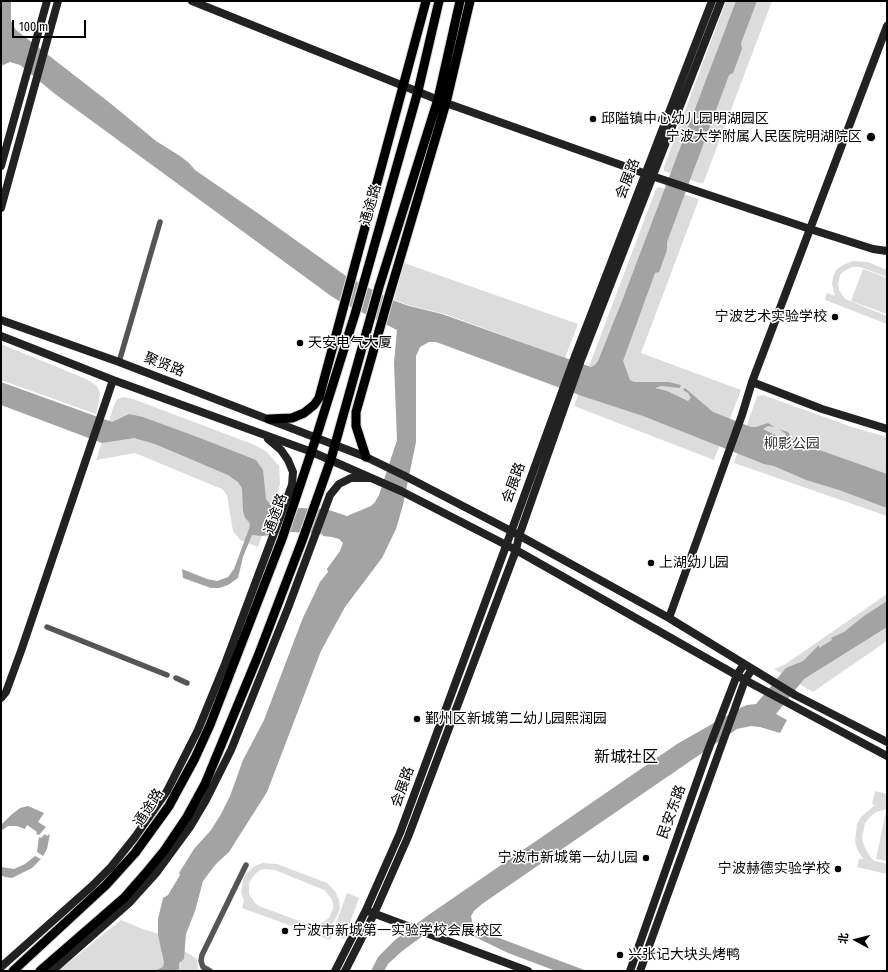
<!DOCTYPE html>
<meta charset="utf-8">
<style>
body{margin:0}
#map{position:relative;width:888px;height:972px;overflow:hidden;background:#fff;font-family:"Fira Sans Condensed","Noto Sans SC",sans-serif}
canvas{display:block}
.frame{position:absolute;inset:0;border:2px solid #000;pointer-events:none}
.north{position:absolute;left:836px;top:920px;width:40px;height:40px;-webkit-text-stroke:3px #fff;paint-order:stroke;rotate:277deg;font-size:11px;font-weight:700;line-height:16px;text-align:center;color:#000}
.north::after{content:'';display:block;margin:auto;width:14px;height:18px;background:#000;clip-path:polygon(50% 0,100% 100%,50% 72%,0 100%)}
.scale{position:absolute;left:12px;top:20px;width:74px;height:18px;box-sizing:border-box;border:2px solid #000;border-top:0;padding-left:5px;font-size:12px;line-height:14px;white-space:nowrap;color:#000;-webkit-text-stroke:3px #fff;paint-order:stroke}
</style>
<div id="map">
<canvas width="888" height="972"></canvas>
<div class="frame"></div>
<div class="north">北</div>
<div class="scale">100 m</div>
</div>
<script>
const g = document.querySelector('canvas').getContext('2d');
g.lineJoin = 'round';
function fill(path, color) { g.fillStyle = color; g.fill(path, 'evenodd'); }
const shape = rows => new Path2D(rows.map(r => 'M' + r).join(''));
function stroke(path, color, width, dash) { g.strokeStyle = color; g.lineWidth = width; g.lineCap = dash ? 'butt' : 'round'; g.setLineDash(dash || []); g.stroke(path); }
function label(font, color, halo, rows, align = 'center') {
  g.font = font + ' "Fira Sans Condensed","Noto Sans SC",sans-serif'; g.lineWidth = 3; g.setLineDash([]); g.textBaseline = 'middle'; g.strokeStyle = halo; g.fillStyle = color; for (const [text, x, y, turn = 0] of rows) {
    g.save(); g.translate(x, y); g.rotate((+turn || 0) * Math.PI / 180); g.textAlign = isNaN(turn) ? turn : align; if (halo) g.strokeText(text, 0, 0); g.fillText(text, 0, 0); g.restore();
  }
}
const green = shape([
 [726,1,772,1,703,184,664,171,664,167],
 [659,187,699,199,641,353,741,390,714,460,574,406,656,189],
 [853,261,868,262,887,270,887,277,860,267,852,267,844,271,840,275,838,284,839,290,845,299,887,316,887,324,825,300,827,293,835,296,832,284,833,277,836,270,843,265],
 [404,263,578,324,565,358,445,314,411,306,394,300],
 [863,269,887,278,887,314,851,301],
 [1,344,86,379,97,386,100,393,99,402,96,414,1,380],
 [763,395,852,427,887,437,887,516,734,463,757,396],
 [123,397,133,399,255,445,267,452,279,466,280,484,258,547,240,540,233,531,227,495,222,489,135,453,96,460,113,408,117,399],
 [887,594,887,641,813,692,774,669,784,665],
 [875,791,887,794,887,809,876,812,870,817,865,823,862,838,864,846,871,858,875,861,887,864,887,874,857,867,859,859,863,859,857,849,855,841,857,824,861,817,875,805,872,804],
 [886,811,887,811,887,861,876,859],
 [263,863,277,864,327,883,335,891,339,900,340,907,338,914,333,923,321,930,332,935,330,940,242,908,244,901,241,892,243,880,245,876,252,868,257,865],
 [265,869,275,870,324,890,331,898,333,903,333,909,329,918,320,924,310,925,259,906,255,903,249,894,249,883,255,874,260,870],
 [347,893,359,898,344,939,332,934],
 [121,920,143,929,156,933,197,959,198,969,204,971,58,971]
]);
const water = shape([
 [1,1,11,1,11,21,16,30,110,103,156,141,180,156,189,163,195,170,259,214,346,276,392,300,409,306,442,314,591,367,595,365,598,361,622,301,736,1,757,1,741,43,742,49,733,73,729,75,667,242,667,250,659,272,655,273,623,361,630,380,634,382,669,382,681,385,680,388,661,386,655,388,667,391,688,401,691,398,688,393,683,390,685,388,713,412,751,427,756,427,768,423,774,427,768,426,763,429,777,436,786,437,786,434,779,429,788,432,794,441,887,474,887,508,839,490,806,480,774,466,764,464,643,416,582,396,436,342,429,342,420,347,416,356,416,442,403,505,396,529,382,558,345,607,321,651,267,792,229,852,216,864,203,881,195,911,186,934,184,959,179,963,179,971,155,971,163,967,164,962,158,935,158,919,163,898,168,895,180,875,179,873,194,849,211,830,221,814,230,796,243,760,264,720,302,620,320,582,328,572,327,569,340,551,343,543,339,539,332,537,323,536,322,534,292,532,262,536,252,535,243,557,238,578,228,585,219,588,211,588,183,578,182,569,207,579,217,581,228,577,234,569,250,526,249,522,245,518,243,511,242,488,238,482,228,475,155,444,134,438,102,443,1,405,1,382,112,422,129,414,143,417,200,438,256,460,263,470,266,499,272,507,326,509,347,516,371,506,375,502,379,495,397,440,394,363,397,330,339,301,331,296,55,94,20,65,10,62,1,66],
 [887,601,887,627,804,679,776,714,787,720,780,733,760,727,751,726,737,729,482,904,474,911,471,916,473,926,483,932,587,971,556,971,508,953,471,935,449,928,440,928,432,929,401,952,388,964,384,971,371,971,378,957,395,940,427,916,677,744,742,707,747,705,756,704,786,668,803,661,819,645,819,648,832,640,831,638,844,632,864,616],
 [28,806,44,813,38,822,46,827,39,835,36,834,37,832,27,825,25,829,17,826,8,826,1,831,1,825,11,815,20,808],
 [45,834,47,836,50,834,47,849,43,856,37,852,39,837,41,838],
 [35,856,41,859,32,868,12,878,5,877,1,875,1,867,14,869,25,864]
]);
const street = shape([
 [119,362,160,222],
 [47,627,167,675],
 [176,678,187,683],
 [210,971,203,967,201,961,202,955,246,865]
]);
const secondary = shape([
 [192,1,446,103,652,176,810,229,873,249,887,251],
 [1,166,47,1],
 [1,208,58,1],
 [1,320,119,362,335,445,366,457,405,476,511,531,669,618,795,695,887,742],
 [1,336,113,380,312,452,401,491,516,550,745,680,887,756],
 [752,382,822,409,887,429],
 [669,618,742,415,752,382,887,26],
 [1,698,6,692,21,651,113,380],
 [370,912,528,971],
 [1,967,92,886,111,867,135,837,167,791,198,730,225,664,292,485,293,472,288,460,281,450,268,439],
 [52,971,129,903,157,872,190,827,206,800,231,750,288,608,330,495,339,484,351,478,369,478],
 [335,971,366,910,400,833,506,546,575,356,712,1],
 [345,971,374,914,408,837,516,550,519,536,581,360,721,1],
 [630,971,707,753,737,675,744,664],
 [640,971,735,708,745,680,752,669]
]);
const primary = shape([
 [269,419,292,418,304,413,314,405,319,398,426,1],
 [366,457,356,426,356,412,389,296,446,103,470,1],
 [13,971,106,885,135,853,169,806,195,758,210,725,282,539,316,438,355,314,418,91,439,1],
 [40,971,124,898,145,874,164,851,187,817,205,784,258,656,302,541,331,459,379,287,438,99,460,1]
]);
const markers = [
 [593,119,4,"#000"],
 [871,137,5,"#000"],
 [835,317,4,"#000"],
 [300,343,4,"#000"],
 [651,563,4,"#000"],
 [417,719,4,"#000"],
 [646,858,4,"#000"],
 [838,869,4,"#000"],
 [285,931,4,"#000"],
 [620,955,4,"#000"]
];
const poiNames = [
 ["邱隘镇中心幼儿园明湖园区",601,119],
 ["宁波大学附属人民医院明湖院区",862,137,"right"],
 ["宁波艺术实验学校",827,317,"right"],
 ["天安电气大厦",308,343],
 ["上湖幼儿园",659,563],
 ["鄞州区新城第二幼儿园熙润园",425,719],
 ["宁波市新城第一幼儿园",638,858,"right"],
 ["宁波赫德实验学校",830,869,"right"],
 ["宁波市新城第一实验学校会展校区",293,931],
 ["兴张记大块头烤鸭",628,955]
];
const streetNames = [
 ["会展路",628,179,-69],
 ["通途路",371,205,-74],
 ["聚贤路",164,365,21],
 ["会展路",514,483,-70],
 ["通途路",276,514,-70],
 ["会展路",403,787,-70],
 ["通途路",149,808,-57],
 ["民安东路",672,812,-70]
];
const parkNames = [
 ["柳影公园",792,444]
];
const quarterNames = [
 ["新城社区",626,758]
];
fill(green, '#dcdcdc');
fill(water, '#a3a3a3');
stroke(primary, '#dbdbdb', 11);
stroke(street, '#555', 5.5);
stroke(secondary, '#222', 8);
stroke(primary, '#000', 9);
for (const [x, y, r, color] of markers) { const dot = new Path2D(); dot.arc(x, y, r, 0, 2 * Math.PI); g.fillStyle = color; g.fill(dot); stroke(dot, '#fff', 1.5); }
label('14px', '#000', '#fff', poiNames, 'left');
label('14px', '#000', '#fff', streetNames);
label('14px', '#333', '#fff', parkNames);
label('16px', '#000', '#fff', quarterNames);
</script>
